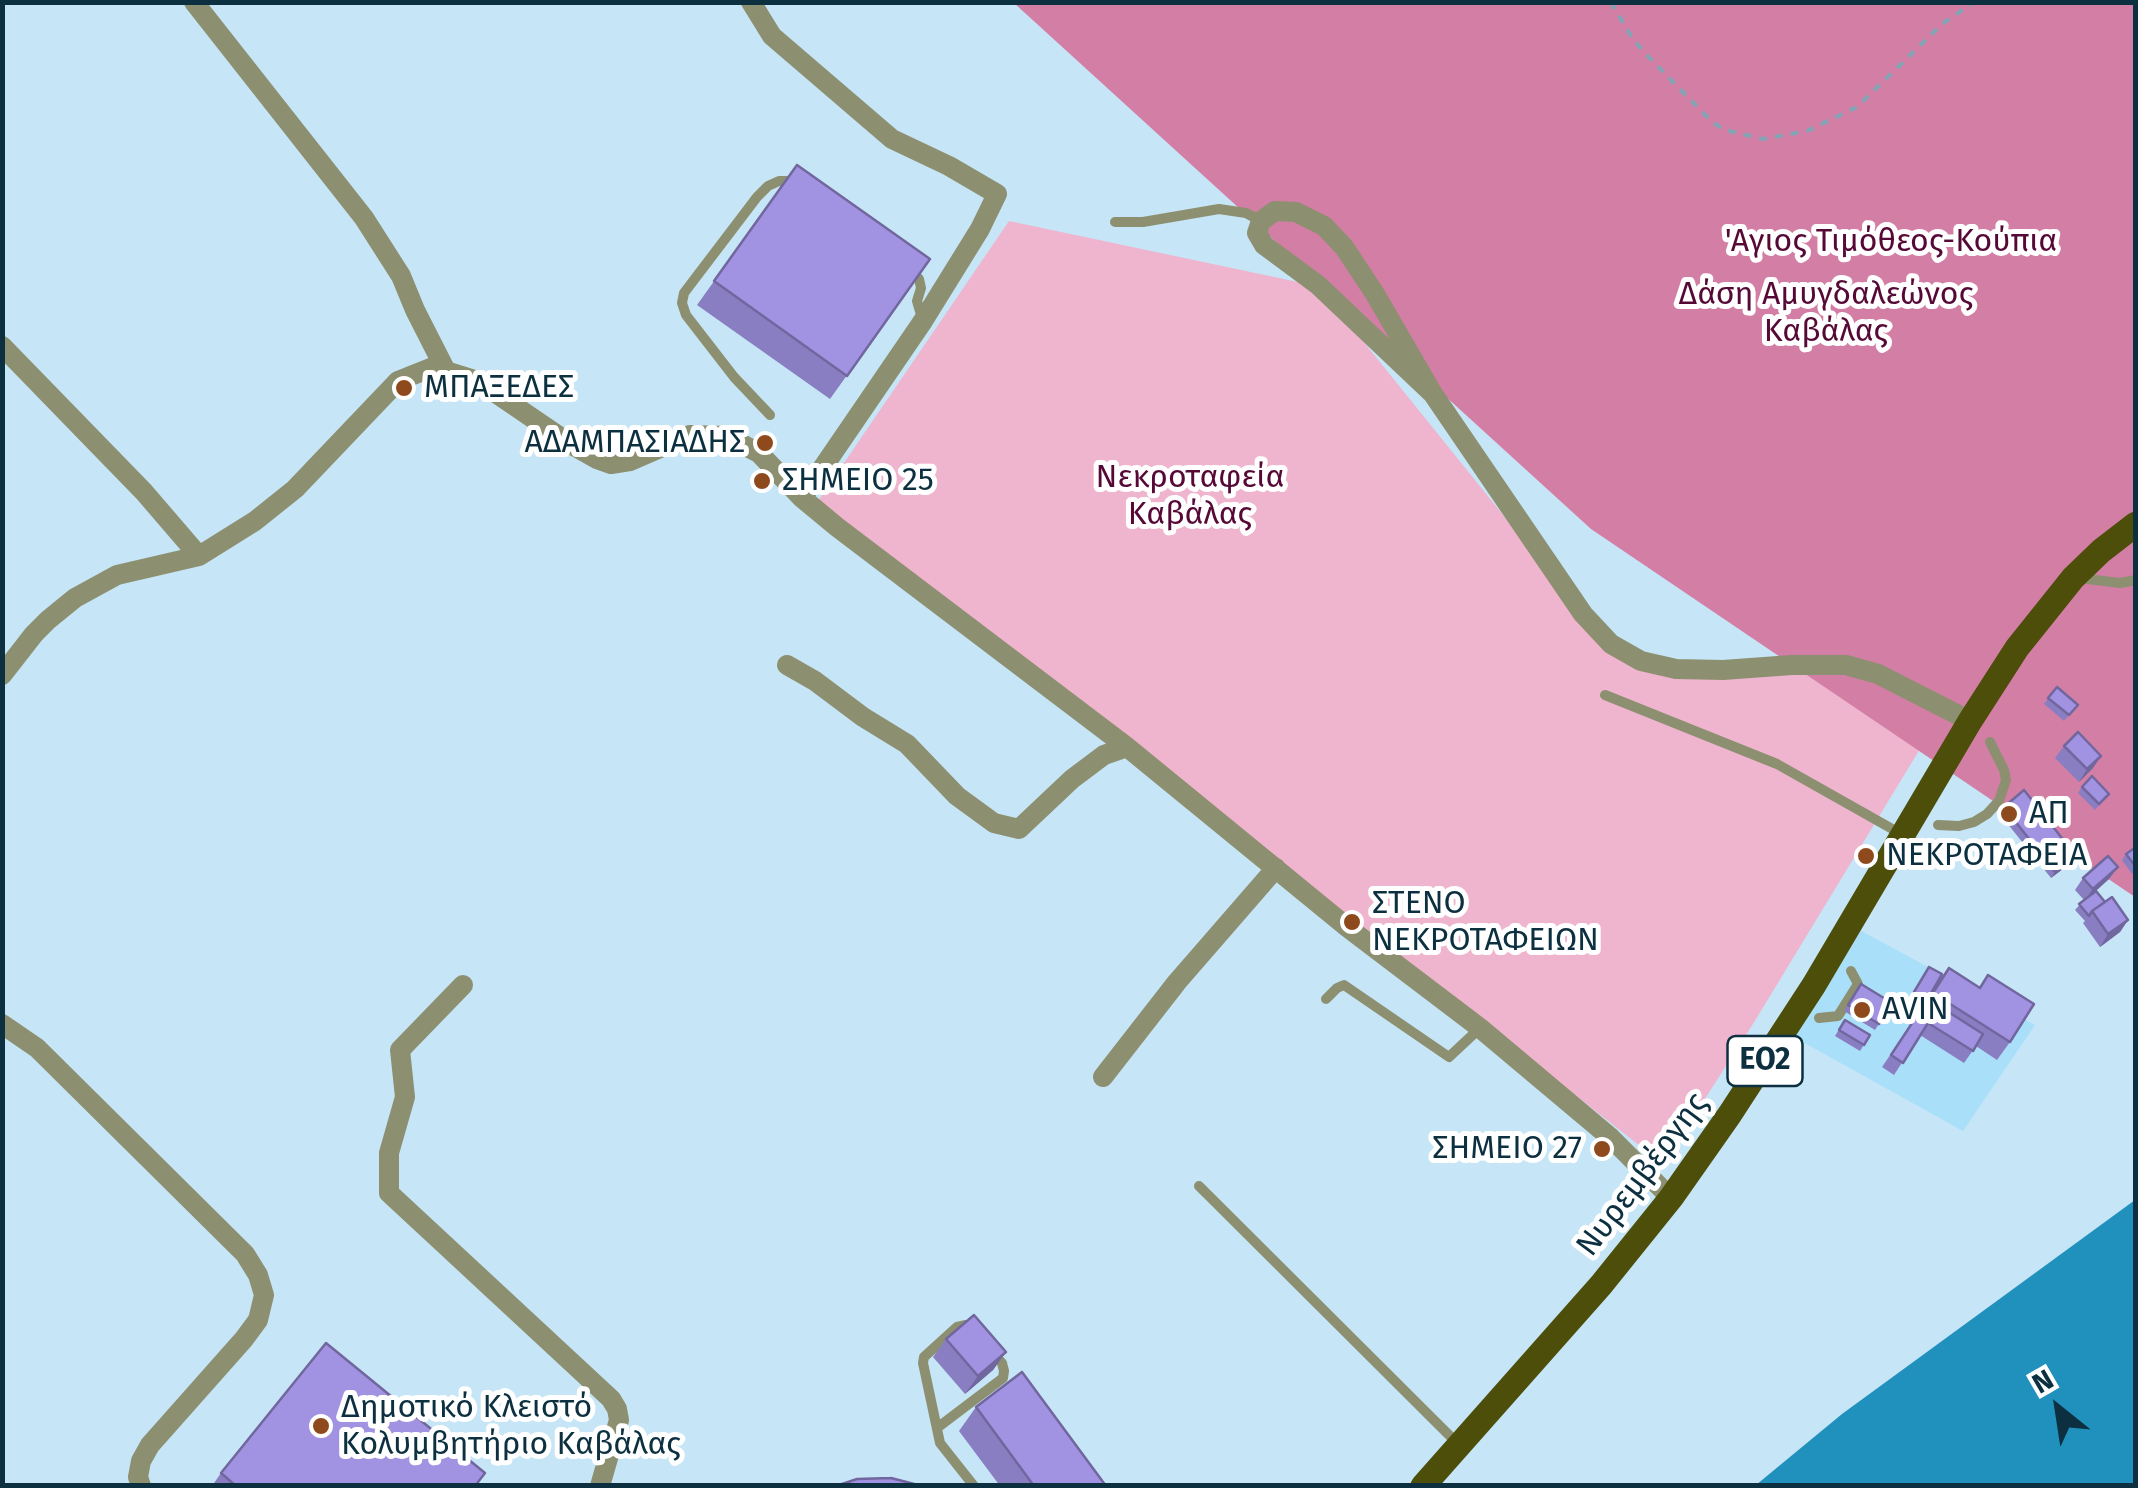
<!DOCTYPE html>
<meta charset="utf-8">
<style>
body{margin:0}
#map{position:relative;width:2138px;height:1488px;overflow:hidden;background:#c6e5f6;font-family:"Fira Sans",sans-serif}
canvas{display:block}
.frame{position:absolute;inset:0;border:5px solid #0c3040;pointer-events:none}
.north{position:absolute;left:2008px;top:1358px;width:100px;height:100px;-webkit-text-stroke:8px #fff;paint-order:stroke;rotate:330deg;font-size:28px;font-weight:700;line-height:40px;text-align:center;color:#0c3040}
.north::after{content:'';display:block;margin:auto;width:35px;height:45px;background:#0c3040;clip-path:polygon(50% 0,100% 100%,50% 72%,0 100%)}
</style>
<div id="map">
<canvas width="2138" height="1488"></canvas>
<div class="frame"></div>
<div class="north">N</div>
</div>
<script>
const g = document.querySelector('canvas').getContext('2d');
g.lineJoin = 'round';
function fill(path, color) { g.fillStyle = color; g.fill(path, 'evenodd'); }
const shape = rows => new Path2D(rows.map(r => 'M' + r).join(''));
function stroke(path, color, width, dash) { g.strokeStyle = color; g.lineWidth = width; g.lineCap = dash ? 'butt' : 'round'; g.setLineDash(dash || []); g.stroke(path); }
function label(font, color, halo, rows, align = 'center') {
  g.font = font + ' "Fira Sans",sans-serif'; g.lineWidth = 10; g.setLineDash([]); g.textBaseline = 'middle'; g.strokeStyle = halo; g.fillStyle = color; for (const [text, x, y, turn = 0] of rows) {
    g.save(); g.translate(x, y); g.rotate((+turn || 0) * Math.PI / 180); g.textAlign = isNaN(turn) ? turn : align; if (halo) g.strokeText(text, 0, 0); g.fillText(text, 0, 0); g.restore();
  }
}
const built = shape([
 [1856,928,2035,1025,1963,1131,1792,1036]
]);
const green = shape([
 [1009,221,1298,282,1338,310,1595,629,1639,668,1834,665,1940,716,1753,1024,1663,1164,818,501]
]);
const forest = shape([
 [1014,3,2135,3,2135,897,1591,529]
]);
const water = shape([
 [2135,1200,2135,1485,1756,1485,1842,1414]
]);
const path = shape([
 [1611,2,1631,36,1644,52,1712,122,1725,130,1763,139,1807,131,1857,107,1942,24,1974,2]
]);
const service = shape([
 [1115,222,1143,222,1219,209,1246,213,1261,221],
 [911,269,919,279,921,288,917,301,922,318],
 [770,415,734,377,686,315,682,303,684,293,757,197,768,186,779,181,788,181,795,187],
 [2079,578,2120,583,2136,580],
 [1605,695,1777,764,1903,835],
 [1938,825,1959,826,1974,822,1987,814,1999,801,2006,780,2004,770,1990,742],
 [1326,999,1337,988,1344,985,1449,1057,1480,1028],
 [1819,1018,1838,1016,1858,984,1851,971],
 [1199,1186,1457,1443],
 [972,1329,966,1325,957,1327,924,1357,923,1363,940,1443,974,1486],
 [937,1428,1003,1378,1004,1371,1002,1363,993,1353]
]);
const minor = shape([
 [194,2,364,218,401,276,415,310,445,369],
 [751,2,772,36,892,139,949,166,997,194,980,229,923,321,802,498],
 [2,346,144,492,199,556],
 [1433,394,1375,294,1344,247,1324,226,1296,212,1275,211,1261,221,1257,233,1264,245,1318,285,1433,394,1583,614,1611,644,1641,661,1676,669,1723,670,1792,665,1846,665,1878,674,1970,721],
 [787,665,815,681,863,717,907,744,957,796,994,823,1019,829,1072,779,1104,755,1127,747],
 [2,675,34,634,48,620,75,598,117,575,199,556,255,521,295,489,398,381,433,367,478,381,572,445,597,459,611,464,630,461,690,435,726,436,759,453,802,498,837,527,1127,747,1347,927,1480,1028,1611,1138,1671,1198],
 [463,985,400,1050,405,1097,389,1153,389,1193,611,1399,617,1409,619,1420,600,1486],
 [2,1024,37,1048,245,1254,258,1275,264,1295,258,1320,244,1339,150,1445,141,1461,138,1477,141,1486],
 [1103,1077,1177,982,1276,868]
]);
const primary = shape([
 [1423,1486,1601,1285,1671,1198,1730,1114,1814,985,1970,721,2017,648,2073,578,2101,551,2136,524]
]);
const wall = shape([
 [797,165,930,259,830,399,697,305],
 [2057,687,2078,705,2064,721,2044,704],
 [2064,746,2093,768,2079,782,2055,758],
 [2082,787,2109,794,2095,810,2078,793],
 [2004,807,2072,862,2051,878,1999,813],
 [2136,847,2136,871,2132,874,2122,860,2126,854],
 [2118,867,2109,879,2096,891,2105,902,2128,920,2120,932,2100,947,2083,923,2085,921,2075,910,2084,900,2075,890,2083,878],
 [1929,967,1927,1000,1918,1012,1906,1004],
 [1949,968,2010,1042,1997,1060,1976,1046,1964,1063,1920,1035,1894,1075,1882,1067],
 [1861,984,1892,1003,1875,1030,1844,1011],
 [1845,1020,1870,1035,1860,1051,1835,1036],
 [946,1339,1006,1352,993,1370,965,1394,933,1357],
 [976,1407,1106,1486,1000,1486,959,1431],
 [221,1473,476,1486,212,1486]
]);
const shadedWall = shape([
 [2101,756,2093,768,2079,782,2087,769],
 [2076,856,2072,862,2051,878,2055,872],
 [2118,867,2109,879,2084,901,2093,889],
 [2128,920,2120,932,2100,947,2108,934],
 [1006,1352,993,1370,965,1394,978,1376]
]);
const building = shape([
 [797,165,930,259,847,376,714,281,797,165],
 [2057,687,2078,705,2069,715,2048,698,2057,687],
 [2078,732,2101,756,2087,769,2064,746,2078,732],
 [2092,776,2109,794,2099,804,2082,787,2092,776],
 [2024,790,2076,856,2055,872,2004,807,2024,790],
 [2136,847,2136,867,2126,854,2136,847],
 [2108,856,2118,867,2093,889,2083,878,2108,856],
 [2096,891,2105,902,2092,911,2089,916,2079,904,2096,891],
 [2112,897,2128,920,2108,934,2092,911,2112,897],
 [1929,967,1942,974,1927,1000,1914,992,1929,967],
 [1949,968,1980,988,1988,975,2034,1004,2010,1042,1933,993,1949,968],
 [1861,984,1892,1003,1879,1024,1848,1005,1861,984],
 [1928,999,1983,1034,1973,1051,1928,1023,1903,1063,1891,1055,1928,999],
 [1845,1020,1870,1035,1864,1045,1839,1030,1845,1020],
 [974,1315,1006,1352,978,1376,946,1339,974,1315],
 [326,1343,485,1473,475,1486,236,1486,221,1473,326,1343],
 [1022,1372,1106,1486,1034,1486,976,1407,1022,1372],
 [891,1478,922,1486,836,1486,857,1479,891,1478]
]);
const markers = [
 [404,388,10,"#8e4a1c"],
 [765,443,10,"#8e4a1c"],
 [762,481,10,"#8e4a1c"],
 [2009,814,10,"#8e4a1c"],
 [1866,856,10,"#8e4a1c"],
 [1352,922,10,"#8e4a1c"],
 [1862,1010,10,"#8e4a1c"],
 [1602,1149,10,"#8e4a1c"],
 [321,1426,10,"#8e4a1c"]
];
const shields = [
 [1765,1061,75]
];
const shieldNames = [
 ["ΕΟ2",1765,1061]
];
const parkNames = [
 ["'Αγιος Τιμόθεος-Κούπια",1891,242],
 ["Δάση Αμυγδαλεώνος",1826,295],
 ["Καβάλας",1826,332],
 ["Νεκροταφεία",1190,478],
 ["Καβάλας",1190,515]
];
const poiNames = [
 ["ΜΠΑΞΕΔΕΣ",424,388],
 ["ΑΔΑΜΠΑΣΙΑΔΗΣ",745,443,"right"],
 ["ΣΗΜΕΙΟ 25",782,481],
 ["ΑΠ",2029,814],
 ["ΝΕΚΡΟΤΑΦΕΙΑ",1886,856],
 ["ΣΤΕΝΟ",1372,904],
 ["ΝΕΚΡΟΤΑΦΕΙΩΝ",1372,941],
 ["AVIN",1882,1010],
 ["ΣΗΜΕΙΟ 27",1582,1149,"right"],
 ["Δημοτικό Κλειστό",341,1408],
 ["Κολυμβητήριο Καβάλας",341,1445]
];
const streetNames = [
 ["Νυρεμβέργης",1643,1175,-53]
];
fill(built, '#aadffa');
fill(green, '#efb5ce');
fill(forest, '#d37ea5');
fill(water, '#2090bd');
stroke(path, '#83a4b5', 4, [8, 8]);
stroke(service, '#8d9070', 10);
stroke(minor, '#8d9070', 20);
stroke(primary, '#4c4e09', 25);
fill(wall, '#8a7ec2');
fill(shadedWall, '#71679e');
fill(building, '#a193e2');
stroke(building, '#71679e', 2.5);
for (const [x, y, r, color] of markers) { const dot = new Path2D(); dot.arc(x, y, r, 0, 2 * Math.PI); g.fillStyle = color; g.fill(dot); stroke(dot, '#fff', 4); }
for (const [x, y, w] of shields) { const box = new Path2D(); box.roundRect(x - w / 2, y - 25, w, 50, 8); g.fillStyle = '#fff'; g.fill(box); stroke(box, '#0c3040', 2.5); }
label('bold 30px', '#0c3040', null, shieldNames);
label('32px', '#560936', '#fff', parkNames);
label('32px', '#0c3040', '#fff', poiNames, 'left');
label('32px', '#0c3040', '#fff', streetNames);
</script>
